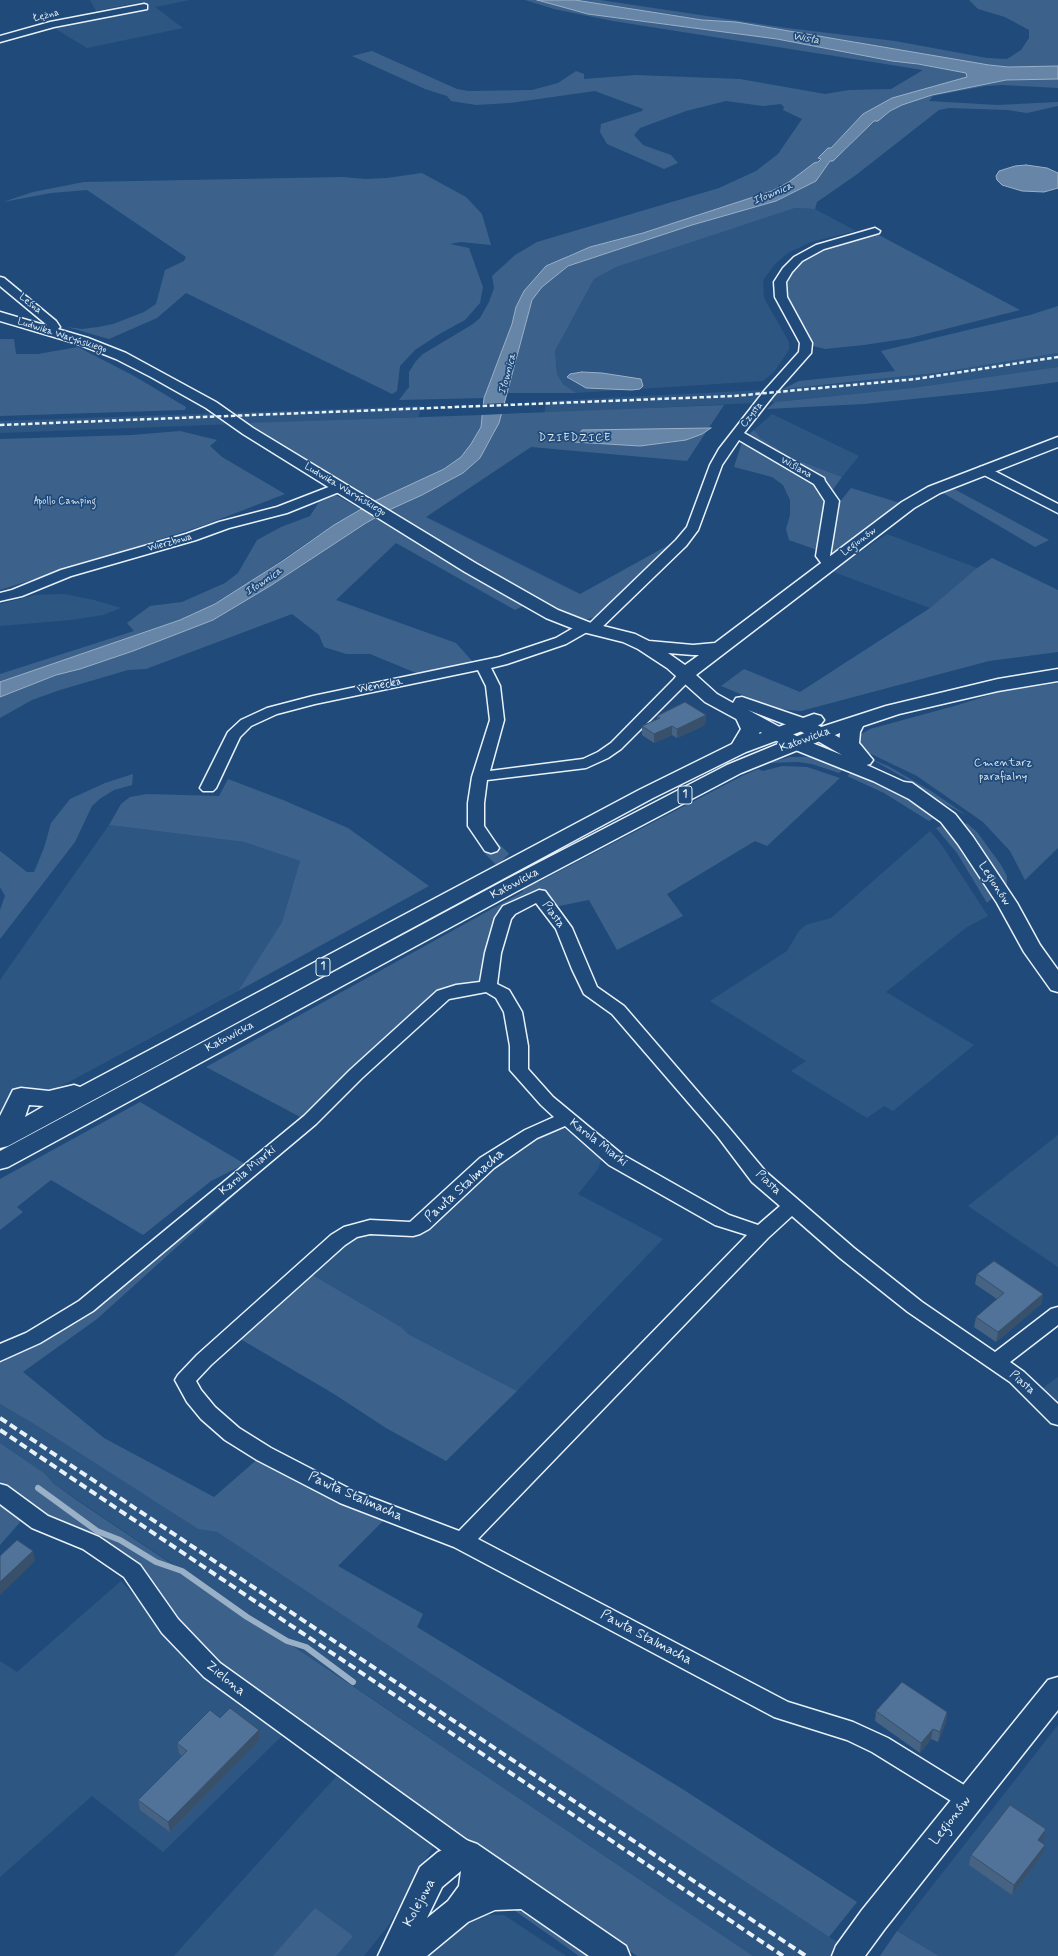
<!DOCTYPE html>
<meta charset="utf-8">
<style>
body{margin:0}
canvas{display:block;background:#1f4a7a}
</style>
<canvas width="1058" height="1956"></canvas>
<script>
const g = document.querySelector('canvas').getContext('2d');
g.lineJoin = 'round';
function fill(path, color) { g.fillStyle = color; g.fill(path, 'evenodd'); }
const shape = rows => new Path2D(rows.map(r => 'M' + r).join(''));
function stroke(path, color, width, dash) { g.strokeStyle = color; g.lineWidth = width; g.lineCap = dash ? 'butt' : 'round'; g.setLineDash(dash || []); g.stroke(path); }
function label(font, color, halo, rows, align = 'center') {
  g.font = font + ' Mynerve,sans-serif'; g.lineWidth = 3.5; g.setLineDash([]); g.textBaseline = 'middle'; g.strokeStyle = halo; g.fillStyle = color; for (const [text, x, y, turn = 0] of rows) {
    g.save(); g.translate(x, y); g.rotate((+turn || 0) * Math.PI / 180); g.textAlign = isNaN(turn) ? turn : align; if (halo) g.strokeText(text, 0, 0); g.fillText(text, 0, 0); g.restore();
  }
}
const built = shape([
 [90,0,190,0,155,7,183,28,87,48,51,26,149,8,142,2,96,11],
 [795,208,815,209,856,231,811,242,788,253,775,264,763,280,764,298,789,342,789,350,774,372,763,381,576,393,563,384,557,374,555,351,594,279,615,267],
 [1058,353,1058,367,912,388,775,402,544,413,547,401,783,389,839,384,936,373],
 [422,406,418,417,0,433,0,421],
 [772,414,859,456,842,477,792,458,759,438,754,430],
 [887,534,977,568,930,608,831,571],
 [64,594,94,600,121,608,103,615,71,620,0,626,0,604,35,595],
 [109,825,244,842,300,861,282,922,238,991,0,1119,0,980],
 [930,831,941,844,988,916,967,927,886,992,974,1045,893,1111,884,1106,867,1118,791,1071,806,1061,710,1001,787,951,799,931,806,925,831,918],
 [559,1127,568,1130,602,1157,598,1169,578,1194,663,1239,517,1391,408,1334,401,1327,311,1274,344,1240,360,1233,416,1235,503,1157,532,1138],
 [1058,1135,1058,1267,968,1206],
 [1058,1377,1058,1403,1043,1388],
 [0,1404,34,1424,198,1529,217,1532,829,1937,865,1956,753,1956,54,1484,44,1473,0,1443],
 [121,1581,211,1681,287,1731,163,1852,92,1796,0,1877,0,1661,17,1672],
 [1058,1725,1058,1956,939,1956,897,1931],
 [342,1770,436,1842,388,1926,364,1956,174,1956],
 [485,1915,504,1915,566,1956,424,1956,471,1916]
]);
const green = shape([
 [525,0,537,0,588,14,777,39,966,73,967,78,892,98,863,114,817,162,814,163,789,182,772,191,643,233,590,247,567,256,516,307,512,324,484,398,399,400,409,387,409,372,416,361,423,354,473,324,480,318,489,302,494,288,492,276,515,255,537,242,719,188,756,171,778,154,802,119,783,110,784,107,781,104,763,106,726,101,686,111,640,128,634,135,643,145,671,155,678,163,664,169,607,144,600,132,601,124,642,111,643,109,595,91,510,103,476,105,451,101,447,96,425,89,352,56,372,51,457,89,468,91,532,90,558,83,576,71,584,74,584,79,636,75,740,79,825,94,849,90,891,89,923,70,613,21,554,9],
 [575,0,600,0,787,28,895,41,987,58,1007,59,1021,50,1029,38,1029,30,1005,17,978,9,969,0,1058,0,1058,66,1008,67,985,65,736,22,702,20],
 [1058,79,1058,88,1002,85,985,86,933,96,929,101,997,105,1058,102,1058,106,1027,113,1007,110,949,108,939,110,856,175,817,202,815,209,795,208,616,267,594,279,555,351,557,374,563,384,576,393,507,393,532,300,542,287,568,266,692,225,776,201,816,181,830,161,845,150,874,120,878,121,890,111,902,105,932,95,1006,80],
 [422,173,466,197,482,214,491,245,461,242,450,244,469,248,483,287,480,303,465,320,441,333,415,350,400,366,397,391,392,394,186,293,157,318,109,339,67,327,82,329,98,327,113,324,144,312,156,304,165,270,184,261,186,257,87,190,51,193,3,202,33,192,84,182,343,177,365,179,387,178],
 [875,233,1020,310,910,338,864,345,825,349,813,346,789,302,786,286,795,269,806,258,826,248],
 [1058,306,1058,353,936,373,783,389,799,381,895,371,881,351,1030,315],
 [0,339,14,339,16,354,38,354,78,347,134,376,186,407,185,410,0,416],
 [1058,367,1058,382,991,391,864,404,767,409,775,402,912,388],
 [724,405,687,461,531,447,426,517,580,594,674,542,597,616,584,620,565,614,533,598,389,510,422,495,463,473,480,458,495,432,501,414],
 [483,415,481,427,471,444,461,457,444,469,375,501,248,423],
 [754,430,760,438,792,458,842,477,826,499,817,550,789,540,786,529,790,515,790,500,783,485,772,477,734,467,743,439],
 [180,431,217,440,210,446,222,457,285,494,202,526,0,590,0,439,132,435],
 [851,488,900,503,836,553,831,550,830,546,839,503],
 [954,489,1049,540,1035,547,943,493],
 [336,495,360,509,311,540,240,589,215,604,180,620,0,682,0,674,134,631,127,623,150,606,182,602,225,583,238,573,257,540,281,527,310,516,319,502],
 [376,517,523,606,515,610,396,543,336,600,456,643,473,662,421,675,370,654,346,654,324,647,319,635,292,614,146,669,128,670,60,690,32,700,0,718,0,697,56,675,80,669,133,651,213,620,270,586],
 [992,558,1058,590,1058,652,989,661,801,711,777,709,721,686,744,669,800,692,930,608,977,568],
 [1058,683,1058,848,1025,880,1010,851,983,822,917,776,867,752,859,744,860,735,870,729,958,705,999,692],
 [790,757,811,757,845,768,839,773,812,764,798,762,767,763],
 [871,759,888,766,931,791,966,815,941,802,910,781],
 [782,766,807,767,840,778,767,846,755,841,667,894,683,916,617,950,589,900,554,907,535,884,742,776,758,769,763,771],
 [853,771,906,796,934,815,934,818,929,821,884,793,847,776],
 [133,774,132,785,114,790,101,798,92,806,75,842,0,939,0,910,5,896,0,887,0,851,27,872,34,872,44,848,51,823,70,799,105,783],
 [228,779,283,800,348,828,429,886,238,991,282,922,300,861,244,842,109,825,121,804,130,797,147,794,219,796],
 [964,823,968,824,977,832,1001,865,1007,876,1007,884,1005,885,974,835],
 [941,826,944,827,961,847,992,895,992,898,987,903,957,853,936,828],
 [528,889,532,894,505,909,483,979,478,982,447,987,432,995,304,1119,206,1067],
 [140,1102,245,1164,211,1181,143,1235,51,1180,17,1207,23,1212,0,1230,0,1179],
 [261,1171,97,1319,23,1372,104,1438,214,1497,260,1457,386,1518,338,1566,423,1614,417,1627,684,1790,857,1902,829,1937,217,1532,198,1529,34,1424,0,1404,0,1358,138,1269],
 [311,1274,401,1327,408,1334,517,1391,446,1461,386,1428,334,1394,237,1337],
 [0,1443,44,1473,54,1484,75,1499,753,1956,637,1956,235,1677,188,1633,157,1587,118,1552,50,1517,24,1501,0,1481],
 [0,1501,22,1520,0,1545],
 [315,1908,353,1936,336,1956,273,1956],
 [511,1908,536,1917,592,1956,579,1956],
 [897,1931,939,1956,880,1956]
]);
const water = shape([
 [537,0,575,0,702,20,736,22,989,65,1008,67,1058,66,1058,79,1006,80,932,95,902,105,890,111,878,121,874,121,833,161,830,161,816,181,776,201,692,225,568,266,542,287,532,300,499,423,480,458,463,473,422,495,389,510,366,523,270,586,213,620,133,651,80,669,56,675,0,697,0,682,180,620,215,604,281,562,334,525,375,501,444,469,461,457,471,444,481,427,484,398,512,324,516,307,524,291,546,266,590,247,643,233,772,191,789,182,814,163,818,162,821,159,818,158,828,148,831,148,863,114,892,98,967,77,966,73,918,64,892,61,777,39,588,14,537,0],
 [1026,165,1047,168,1058,173,1058,188,1044,192,1022,191,1002,185,997,180,996,176,999,171,1015,166,1026,165],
 [582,372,602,373,641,379,643,386,640,389,632,390,586,388,567,377,570,374,582,372],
 [711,428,702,434,686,440,640,446,574,442,582,430,711,428]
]);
const pier = shape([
 [506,403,503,414,481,415,482,404]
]);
const stream = shape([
 [38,1488,97,1531,120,1540,156,1562,182,1571,247,1617,287,1641,306,1647,353,1682]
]);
const minorTunnel = shape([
 [491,848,539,895]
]);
const minor = shape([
 [144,4,147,5,147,9,54,27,0,42,0,36,50,22,144,4],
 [875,228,880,231,879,233,824,249,802,261,792,272,786,282,787,297,812,343,811,353,773,396,744,433,824,478,825,481,839,501,830,556,837,565,835,568,825,568,816,556,825,501,814,484,739,440,722,465,698,530,686,546,597,632,587,632,566,644,507,664,491,668,500,686,504,720,490,771,583,759,598,752,611,743,674,679,680,671,690,671,692,674,685,685,621,749,608,758,586,768,487,780,484,803,484,826,499,848,497,851,491,853,485,851,468,826,468,803,472,777,490,720,486,686,478,670,315,704,277,714,251,726,240,737,216,788,213,791,203,791,200,788,228,732,241,720,267,708,313,696,499,657,556,638,580,624,589,624,676,540,687,527,710,465,719,449,765,390,799,352,800,343,775,297,774,282,783,268,794,257,816,245,875,228],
 [0,277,4,278,56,321,60,327,58,329,50,334,46,332,44,330,47,325,0,286,0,277],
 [985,466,1058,504,1058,513,980,473,979,470,980,467,985,466],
 [339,483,344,484,346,487,344,490,287,513,229,528,196,540,71,576,22,596,0,601,0,593,12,590,61,570,186,534,219,522,277,507,339,483],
 [539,890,545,891,572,928,597,987,624,1006,730,1129,766,1172,854,1248,922,1302,995,1352,1051,1309,1058,1307,1058,1325,1010,1362,1024,1372,1058,1404,1058,1425,1051,1423,1010,1382,908,1312,840,1258,792,1216,768,1238,478,1539,788,1702,853,1722,888,1738,977,1793,981,1800,977,1807,969,1811,961,1807,872,1752,847,1740,774,1717,454,1547,340,1503,257,1460,225,1440,201,1419,187,1402,175,1380,178,1375,197,1355,331,1235,344,1227,370,1220,410,1222,480,1158,525,1130,554,1117,541,1105,510,1070,510,1046,504,1012,496,998,486,992,449,999,362,1078,316,1124,93,1311,40,1343,0,1361,0,1344,26,1333,79,1301,304,1116,350,1070,437,991,456,985,480,982,485,953,495,918,503,906,539,890],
 [536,903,556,929,572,969,584,994,612,1014,718,1137,752,1182,780,1206,758,1225,729,1215,623,1155,553,1097,528,1069,528,1046,522,1012,509,990,497,984,501,953,511,919,515,914,536,903],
 [565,1126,609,1165,715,1225,747,1235,459,1531,354,1491,271,1448,239,1428,215,1407,201,1390,196,1381,211,1365,345,1245,357,1237,370,1234,413,1236,420,1234,429,1229,494,1168,537,1138,565,1126],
 [0,1484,7,1486,48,1516,99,1537,140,1565,178,1619,220,1663,475,1846,478,1854,475,1862,466,1865,457,1862,204,1677,162,1633,124,1577,83,1549,32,1528,0,1504,0,1484]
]);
const tertiary = shape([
 [0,312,88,338,126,353,216,402,253,428,477,564,558,610,591,623,635,634,649,641,693,645,715,643,902,502,928,487,1058,437,1058,447,940,493,914,508,696,675,717,694,733,703,736,698,742,697,809,720,864,752,866,756,864,760,858,761,904,782,912,783,955,814,973,837,1017,903,1040,945,1058,970,1058,992,1051,990,1024,952,997,903,958,844,941,822,909,799,873,781,788,747,705,702,667,668,638,649,623,642,579,631,546,618,465,572,243,434,206,408,151,377,116,359,78,344,0,321,0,312],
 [668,653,693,655,699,655,685,665,668,653],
 [748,710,795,728,842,755,802,739,748,710],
 [1058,1677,1058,1710,884,1930,865,1956,832,1956,836,1946,862,1910,1048,1680,1058,1677],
 [466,1840,477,1844,626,1946,630,1956,589,1956,521,1909,495,1910,468,1922,427,1956,378,1956,420,1867,438,1852,466,1840],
 [461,1871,459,1886,448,1901,427,1918,442,1887,461,1871]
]);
const primary = shape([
 [1058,669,1058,681,998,691,899,714,863,726,860,732,859,743,873,760,870,764,863,766,856,764,839,744,840,733,741,773,521,889,8,1167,0,1169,0,1151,507,879,727,765,812,730,886,706,998,679,1058,669],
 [745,710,752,712,755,716,761,729,759,734,814,714,821,716,824,720,821,724,746,752,653,798,8,1146,0,1148,0,1116,13,1090,21,1088,49,1091,74,1085,80,1087,639,790,732,744,741,729,735,716,738,712,745,710],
 [29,1105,44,1106,25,1117,29,1105]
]);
const railFar1 = shape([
 [0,425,734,396,916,379,1058,357]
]);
const rail = shape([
 [0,1418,806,1956],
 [0,1430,783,1956]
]);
const wall = shape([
 [706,715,705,725,677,738,672,735,654,743,642,735,642,726,657,719,657,716],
 [977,1274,1043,1294,1041,1304,996,1342,974,1327,976,1317,997,1299,975,1284],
 [876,1711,947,1712,946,1722,938,1742,931,1739,920,1753,875,1721],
 [220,1718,259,1730,260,1740,170,1832,140,1810,138,1800,182,1756,179,1753,177,1743],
 [1046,1829,1044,1839,1041,1842,1043,1854,1012,1895,969,1865,971,1855]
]);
const shadedWall = shape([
 [706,715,705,725,677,738,677,729],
 [672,726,672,735,654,743,654,734],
 [1043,1294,1041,1304,996,1342,998,1332],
 [33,1551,35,1561,0,1595,0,1582],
 [947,1712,946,1722,938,1742,940,1732],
 [933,1729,931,1739,920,1753,921,1743],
 [259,1730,260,1740,170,1832,168,1822],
 [1046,1829,1044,1839,1036,1850,1038,1840],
 [1045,1845,1043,1854,1012,1895,1014,1885]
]);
const building = shape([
 [685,702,706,715,677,729,672,726,654,734,642,726,660,718,657,716,685,702],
 [994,1261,1043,1294,998,1332,976,1317,1004,1293,977,1274,994,1261],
 [17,1540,33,1551,0,1582,0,1556,17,1540],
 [902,1682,947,1712,940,1732,933,1729,921,1743,876,1711,902,1682],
 [230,1708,259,1730,168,1822,138,1800,187,1751,177,1743,210,1710,220,1718,230,1708],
 [1010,1805,1046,1829,1038,1840,1045,1845,1014,1885,971,1855,1010,1805]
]);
const farStreetnames = [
 ["Łężna",46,16,-14],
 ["Leśna",30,304,39],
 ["Ludwika Waryńskiego",62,336,18],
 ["Czysta",752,415,-52],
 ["Wiślana",796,468,29],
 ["Ludwika Waryńskiego",345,490,31],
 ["Legionów",859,542,-37],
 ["Wierzbowa",170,543,-16]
];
const farParknames = [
 ["Apollo Camping",65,502]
];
const farWaternames = [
 ["Wisła",806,39,9],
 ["Iłownica",773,194,-23],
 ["Iłownica",508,374,-75],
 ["Iłownica",264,582,-34]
];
const farNeighbourhoodnames = [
 ["DZIEDZICE",575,439]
];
const shields = [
 [685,795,14],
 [323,967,14]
];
const shieldNames = [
 ["1",685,795],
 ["1",323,967]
];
const streetNames = [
 ["Wenecka",380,686,-11],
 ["Katowicka",805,740,-20],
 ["Katowicka",515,884,-28],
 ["Legionów",994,884,57],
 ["Piasta",553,915,54],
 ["Katowicka",230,1037,-28],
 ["Karola Miarki",598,1143,38],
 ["Karola Miarki",248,1171,-40],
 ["Piasta",768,1183,44],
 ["Piasta",1022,1383,41]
];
const parkNames = [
 ["Cmentarz",1003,763],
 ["parafialny",1003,777]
];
const nearStreetnames = [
 ["Pawła Stalmacha",465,1186,-42],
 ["Pawła Stalmacha",355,1497,24],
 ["Pawła Stalmacha",646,1638,28],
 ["Zielona",225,1679,39],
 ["Legionów",951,1821,-52],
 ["Kolejowa",420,1903,-62]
];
fill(built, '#2e5683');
fill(green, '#3c628c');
fill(water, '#6685a7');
stroke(water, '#9ab0c7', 1);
fill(pier, '#1f4a7a');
stroke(stream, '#9ab0c7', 6);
stroke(minorTunnel, '#3d638d', 17, [17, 8]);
stroke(minor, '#e8f1f8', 3);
stroke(tertiary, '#e8f1f8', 3);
stroke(primary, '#e8f1f8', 3);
fill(minor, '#1f4a7a');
fill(tertiary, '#1f4a7a');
fill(primary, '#1f4a7a');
stroke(railFar1, '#e8f1f8', 2.5, [4.5, 2.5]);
stroke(rail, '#e8f1f8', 4, [8, 4]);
fill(wall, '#466384');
fill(shadedWall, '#39506b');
fill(building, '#517399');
stroke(building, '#39506b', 1);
label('10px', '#e8f1f8', '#1f4a7a', farStreetnames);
label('10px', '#d7e3ed', '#1f4a7a', farParknames);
label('italic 11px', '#d4e1ec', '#1f4a7a', farWaternames);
g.letterSpacing = '1px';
label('11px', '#e8f1f8', '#1f4a7a', farNeighbourhoodnames);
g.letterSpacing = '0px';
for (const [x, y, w] of shields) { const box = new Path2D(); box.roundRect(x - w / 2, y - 9, w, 18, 3); g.fillStyle = '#1f4a7a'; g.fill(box); stroke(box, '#e8f1f8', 1); }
label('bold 11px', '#e8f1f8', null, shieldNames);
label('12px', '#e8f1f8', '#1f4a7a', streetNames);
label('12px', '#d7e3ed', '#1f4a7a', parkNames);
label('14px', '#e8f1f8', '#1f4a7a', nearStreetnames);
</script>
